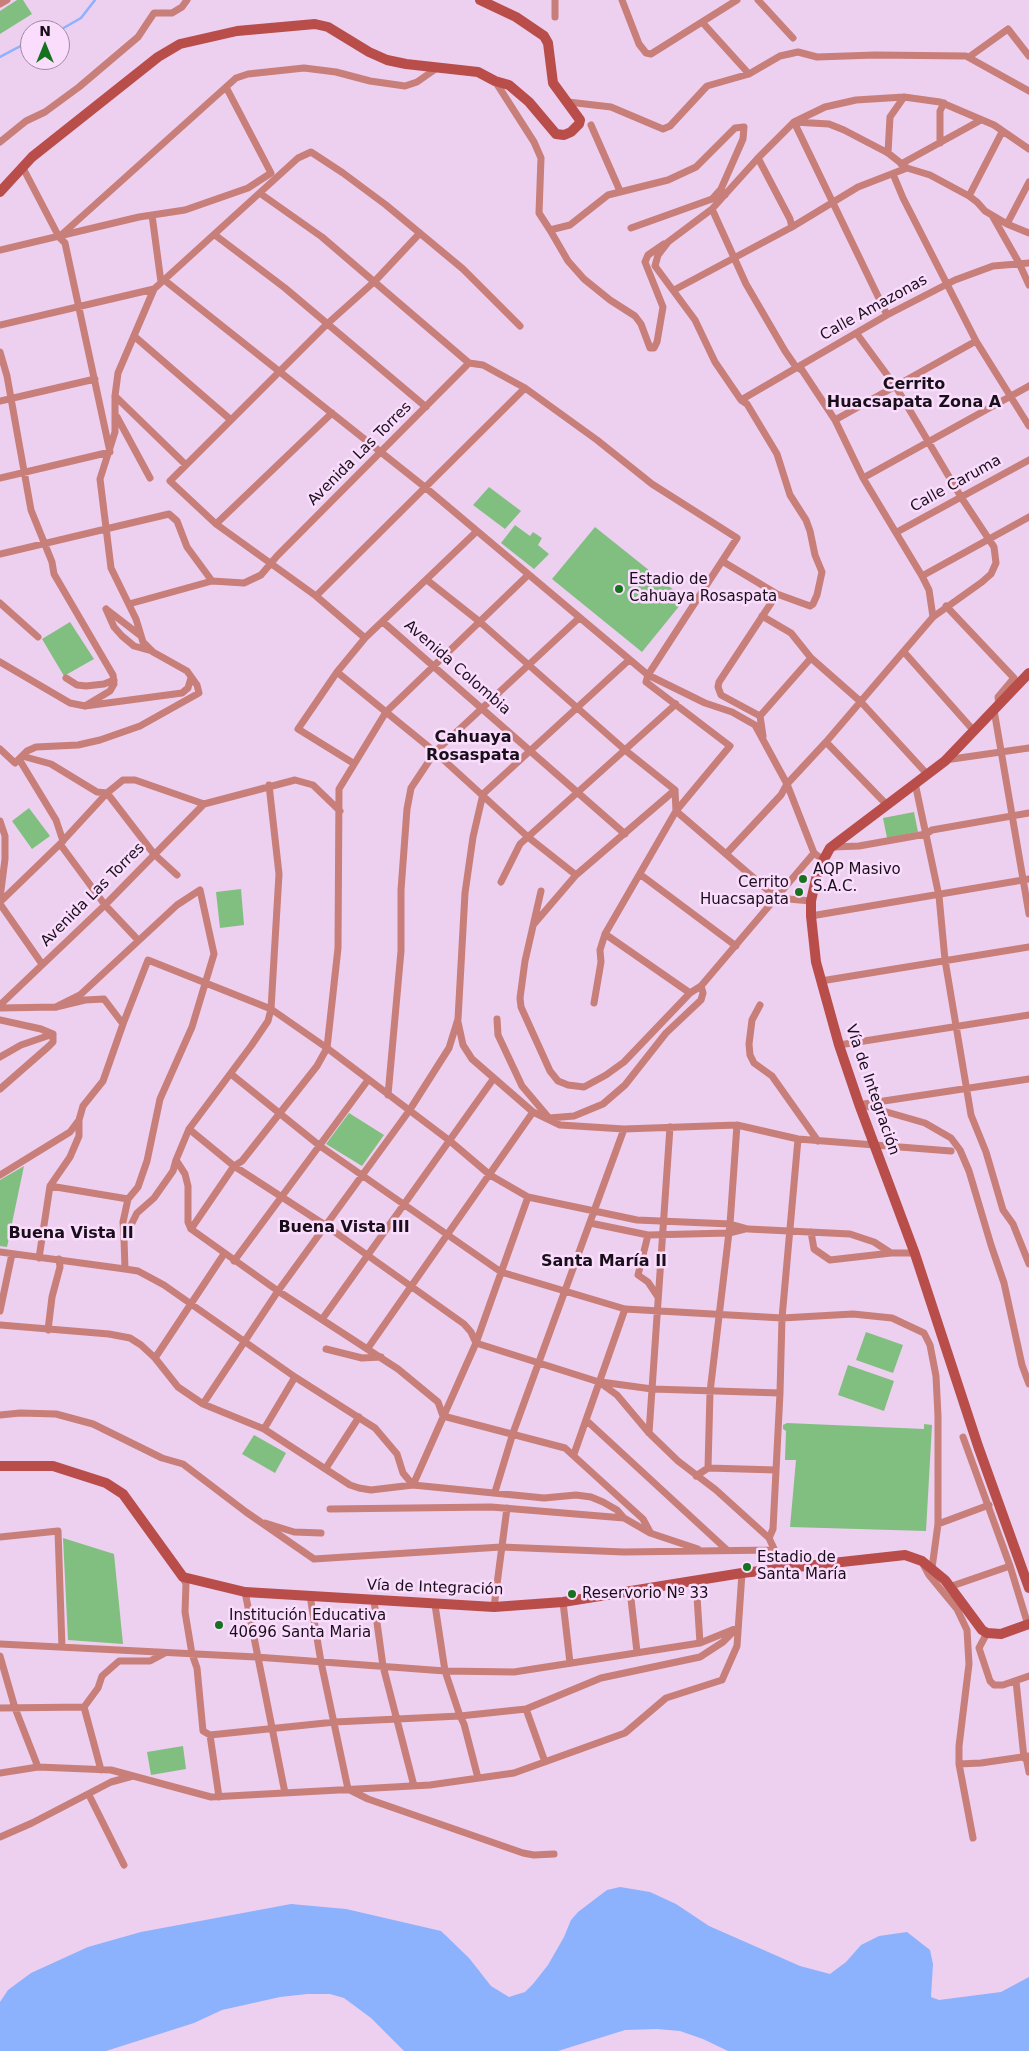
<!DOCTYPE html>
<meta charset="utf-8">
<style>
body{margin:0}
#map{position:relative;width:1029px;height:2051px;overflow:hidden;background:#edcfef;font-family:"DejaVu Sans",sans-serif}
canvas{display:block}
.north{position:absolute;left:20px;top:20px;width:50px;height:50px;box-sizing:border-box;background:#fadcfd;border:1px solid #a08aa2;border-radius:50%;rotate:0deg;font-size:14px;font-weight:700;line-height:20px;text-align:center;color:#190f1a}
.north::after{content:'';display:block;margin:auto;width:18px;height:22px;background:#16721f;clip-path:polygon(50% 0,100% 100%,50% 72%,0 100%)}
</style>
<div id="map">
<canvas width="1029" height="2051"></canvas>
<div class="north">N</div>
</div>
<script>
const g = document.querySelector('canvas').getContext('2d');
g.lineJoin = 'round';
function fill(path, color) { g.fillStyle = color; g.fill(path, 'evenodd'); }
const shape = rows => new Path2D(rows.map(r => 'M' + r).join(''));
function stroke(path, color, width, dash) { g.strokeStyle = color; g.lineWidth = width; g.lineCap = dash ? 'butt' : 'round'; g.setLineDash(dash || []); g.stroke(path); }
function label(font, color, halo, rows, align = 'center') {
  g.font = font + ' "DejaVu Sans",sans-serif'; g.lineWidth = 5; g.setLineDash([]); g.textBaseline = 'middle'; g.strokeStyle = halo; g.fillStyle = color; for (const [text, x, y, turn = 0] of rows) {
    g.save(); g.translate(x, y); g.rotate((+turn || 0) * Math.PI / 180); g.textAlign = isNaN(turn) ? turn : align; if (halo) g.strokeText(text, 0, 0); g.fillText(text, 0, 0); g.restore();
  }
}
const green = shape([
 [17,0,23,0,32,14,0,34,0,11],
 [489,487,521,511,505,529,473,505],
 [515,525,530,536,533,532,542,538,538,545,549,554,534,569,501,543],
 [595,527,685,599,642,652,552,579],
 [70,622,94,659,64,676,42,639],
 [29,808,50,836,32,849,12,821],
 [914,812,918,832,887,838,883,818],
 [241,889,244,925,220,928,216,892],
 [349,1113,384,1135,362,1166,326,1144],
 [24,1166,7,1247,0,1246,0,1180],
 [866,1332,903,1345,893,1373,856,1360],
 [848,1365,894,1381,884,1411,838,1395],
 [787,1423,924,1429,924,1424,932,1425,926,1531,790,1527,796,1460,785,1460,786,1431,783,1429,783,1425],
 [254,1435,286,1453,275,1473,242,1454],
 [63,1538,114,1554,123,1644,68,1640],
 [183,1746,186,1769,151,1775,147,1752]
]);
const water = shape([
 [620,1887,650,1892,676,1904,709,1926,800,1966,830,1974,846,1962,861,1945,879,1936,907,1932,930,1950,933,1964,931,1997,939,2000,1001,1992,1029,1977,1029,2051,728,2051,703,2039,680,2031,657,2029,625,2030,558,2051,404,2051,371,2018,344,1998,330,1994,307,1994,280,1997,222,2010,194,2023,106,2051,0,2051,0,2002,8,1990,31,1973,88,1947,141,1932,291,1904,346,1909,441,1931,469,1958,491,1986,509,1997,525,1992,533,1984,548,1965,564,1937,571,1920,578,1912,607,1890]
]);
const stream = shape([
 [60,30,81,18,95,0],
 [0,57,30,41]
]);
const street = shape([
 [555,0,555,17],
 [622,0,639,44,646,53,651,54,737,0],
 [758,0,793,38],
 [0,4,7,0],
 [702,22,749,74],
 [969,57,1008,29,1029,56],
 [495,81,534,142,541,158,539,213,550,230,570,225,608,195,668,180,696,167,735,128,744,127,743,139,721,189,725,195],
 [568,102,611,107,663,129,670,126,707,86,749,74,780,56,798,52,817,57,875,55,966,56,1029,91],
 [591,125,620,191],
 [0,142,26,121,45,112,79,87,138,37,154,13,172,13,182,7,187,0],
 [940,143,940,111,944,103],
 [888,153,890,117,904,97],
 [758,158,790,219,792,227],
 [901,164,981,120],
 [893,174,903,198,976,341,1029,426],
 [261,194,322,237,469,363,483,365,525,388,597,440,652,484,737,538,648,675,646,682,730,746,676,811,605,934,600,950,601,962,594,1003],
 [969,196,1002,132],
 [712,209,746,284,785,351,796,367,802,370,835,420,863,478,922,576,929,590,933,617],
 [152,215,161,282],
 [993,217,1019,263,1029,285],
 [1007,224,1029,182],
 [631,228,712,199,721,189],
 [550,230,568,261,584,279,610,300,635,316,641,324,650,348,654,348,657,342,663,307,645,262,648,255,664,244],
 [215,235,285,288,426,407],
 [59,237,236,78,248,74,304,68,336,72,370,81,405,86,417,82,437,68],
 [0,250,139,217,185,210,248,188,271,173,226,87],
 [163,279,426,488,648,675,705,703,732,712,755,725,787,784,814,853,822,859],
 [674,290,792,227,858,187,907,168],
 [887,315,794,122,829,124,844,130,888,153,907,168,930,175,969,196,977,202,985,211,1007,224,1029,233],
 [0,325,154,289],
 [134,336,231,420],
 [0,352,7,376,31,510,52,562,54,574,113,675,114,684,110,691,85,706],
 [115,396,186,465],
 [741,400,887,315,955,280,993,266,1029,263],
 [0,401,95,379],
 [117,417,150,478],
 [835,420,976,341],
 [0,478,110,452,65,243,59,237,23,168],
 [863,478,1029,386],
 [216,524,332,413],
 [897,532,1029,460],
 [0,554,169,514,177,521,187,547,212,581],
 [722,561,777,594,810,606,813,604,817,595,822,572,815,555,810,531,806,520,790,495,777,454,747,404,741,400,715,362,695,320,655,266,658,255,668,242,712,209,758,158,794,122,825,107,856,100,904,97,940,102,994,125,1029,149],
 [922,576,1029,517],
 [427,580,480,622,625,750,675,790,676,811,777,898,811,901],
 [316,596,525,388],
 [0,603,38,637],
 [129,604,212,581,244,583,261,575,277,556,469,363],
 [946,606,1014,678,998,697,999,705],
 [106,609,114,627,122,636,134,646,152,651],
 [106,609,141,636],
 [762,616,791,633,811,658,861,702,927,774],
 [383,622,625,834],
 [365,638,316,596,216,524,170,481,326,325,375,281,420,233],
 [904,652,974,731],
 [0,662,70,703,85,706,182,693,188,688,191,678],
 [337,672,435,752,528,837,576,875],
 [66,678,77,685,86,686,104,684,114,680],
 [994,710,1029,914],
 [760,716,721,695,718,687,719,682,777,594],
 [763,736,760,716,811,658],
 [826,742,887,805],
 [0,749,15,763,27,751,36,747,78,745,100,740,140,726,199,693,197,685,187,671,153,652,143,642,136,619,111,568,100,479,115,432,115,396,118,373,154,289,298,158,311,152,343,173,386,205,463,269,520,326],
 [22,756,51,764,97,792,107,793,154,854,177,875],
 [19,759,56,820,63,841],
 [945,760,1029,748],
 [353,763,298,729,337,672,365,638,476,532],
 [915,783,939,896,945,960,971,1115,986,1152,1003,1210,1013,1224,1029,1264],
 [0,821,5,836,5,859,0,898],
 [60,844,105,905,138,940],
 [833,847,859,846,926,834,932,830,1029,813],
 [726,854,781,795,787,784,826,742,933,617,982,582,991,574,996,563,994,547,961,497,896,387,857,334],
 [641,875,736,946],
 [501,882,520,844,676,704],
 [541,891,525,961,520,998,521,1007,550,1071,558,1081,568,1085,584,1087,606,1075,624,1062,690,993,701,986,814,853],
 [0,902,60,844,107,793,123,780,135,780,204,804,295,780,313,785,340,811],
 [0,904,42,964],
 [811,916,1029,879],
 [534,924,576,875,675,790],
 [605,934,690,993],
 [821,981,1029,947],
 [0,1005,105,905,204,804],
 [760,1005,752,1020,749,1044,750,1055,754,1063,772,1076,818,1141],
 [56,1007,80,995,177,905,200,890,214,954,192,1027,160,1099,147,1161,138,1187,128,1199,123,1222,124,1239],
 [0,1008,56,1007,85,1000,104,999,123,1024,103,1081,83,1106,79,1120,70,1132,0,1175],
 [497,1019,498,1035,522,1086,549,1118,574,1116,603,1104,625,1085,666,1033,701,1000,703,993,701,986],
 [0,1020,41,1029,53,1034],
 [458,1022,463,1045,472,1059,533,1112,560,1125,624,1129,737,1125,798,1139,951,1151],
 [123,1024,148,960,271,1009,327,1048,450,1141,490,1175,528,1197,637,1220,730,1224,748,1229,850,1234,874,1242,891,1253,914,1253],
 [839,1045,1029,1015],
 [0,1057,21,1045,53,1034],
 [231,1074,320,1146,501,1272,625,1309,782,1318,853,1314,892,1318,924,1333,930,1345,936,1376,938,1416,938,1524,932,1568],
 [0,1089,48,1047,53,1042,53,1034],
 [388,1095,401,951,401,890,407,809,411,788,435,752,579,618],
 [859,1104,925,1123,951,1138,960,1150,969,1171,991,1245,1004,1283,1022,1365,1029,1384],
 [864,1104,1029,1079],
 [189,1129,234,1166,325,1225,464,1324,471,1332,476,1343,599,1382,617,1395,649,1433,678,1461,716,1490,769,1538,783,1568],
 [176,1160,189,1129,251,1046,268,1021,271,1009,279,874,269,785],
 [50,1186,128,1199],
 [590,1223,648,1235,729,1233,745,1229],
 [191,1229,234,1166,242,1161,317,1066,327,1048,338,948,339,789,386,712,527,576],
 [811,1232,814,1249,830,1260,891,1253],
 [648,1235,638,1275,648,1282,658,1297],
 [0,1252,125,1269,138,1271,164,1285,295,1377,375,1428,397,1454,403,1473,413,1485,476,1343,528,1197],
 [39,1258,50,1186,70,1157,79,1136,79,1120],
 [234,1261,368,1080],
 [125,1269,124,1239,137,1213,154,1198,173,1171,176,1160,185,1174,188,1186,188,1222,191,1229,278,1291,398,1369,438,1402,443,1416,565,1448,643,1519,650,1532],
 [0,1311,12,1254],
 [323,1318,494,1078],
 [0,1325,109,1334,130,1338,141,1345,155,1358,178,1387,203,1404,264,1429,350,1485,359,1488,371,1490,413,1485,544,1498,576,1495,591,1497,603,1502,617,1510,624,1518,650,1533,698,1549],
 [48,1330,52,1297,60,1267,59,1259],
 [368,1348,533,1112],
 [326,1349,362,1358,381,1357],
 [155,1358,224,1254],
 [601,1382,652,1389,780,1393],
 [203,1404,278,1291,409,1111,449,1048,458,1019,465,893,473,837,483,794,629,660],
 [0,1415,20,1413,56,1414,93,1424,162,1458,183,1464,246,1512,314,1559,501,1547,624,1552,774,1550],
 [586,1420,727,1550],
 [264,1429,295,1377],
 [649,1433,670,1127],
 [963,1437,1010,1566,1028,1625],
 [574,1454,625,1309],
 [326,1468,359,1417],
 [708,1468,776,1470],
 [696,1476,708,1468,710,1392,730,1224,737,1125],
 [495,1492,513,1433,624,1129],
 [330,1509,491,1507,624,1518],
 [265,1523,294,1532,321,1533],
 [938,1524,989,1505],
 [0,1537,58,1531,62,1647],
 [769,1538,773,1529,780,1393,782,1318,798,1139],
 [923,1564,929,1575,957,1609,967,1630,969,1664,959,1746,959,1764,981,1763,1029,1756],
 [183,1577,186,1584,185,1612,192,1654,197,1668,203,1731,210,1735,335,1722,460,1716,526,1709,601,1678,700,1657,723,1642,733,1632],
 [696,1581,700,1643],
 [952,1586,1010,1566],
 [630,1590,637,1652],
 [245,1592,285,1793],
 [310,1596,321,1662,348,1789,368,1799,523,1853,534,1855,554,1854],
 [374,1601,383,1666,414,1786],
 [563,1602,570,1663],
 [435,1605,445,1671,460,1716,464,1724,478,1778],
 [494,1607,507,1508],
 [987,1633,979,1648,990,1681,994,1685,1003,1685,1029,1676],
 [0,1644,256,1657,445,1671,514,1672,700,1643,737,1628],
 [0,1656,15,1708,38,1767],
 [1016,1681,1024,1758],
 [84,1707,98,1688,102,1676,119,1661,150,1661,165,1653],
 [84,1707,101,1770],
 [0,1708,84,1707],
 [526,1709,545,1762],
 [210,1735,219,1797],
 [1026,1757,1029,1772],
 [959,1764,973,1838],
 [0,1773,38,1767,111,1770,211,1797,430,1785,514,1773,625,1733,666,1698,722,1680,737,1646,742,1573],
 [89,1795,124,1865],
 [0,1837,32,1823,111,1782,133,1776]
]);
const secondary = shape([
 [0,192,32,157,158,57,180,44,237,31,315,24,328,27,369,52,387,60,406,64,478,72,495,81,509,85,529,102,556,134,564,135,571,132,579,124,580,120,553,83,548,43,544,36,516,17,480,0],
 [1029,673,945,761,830,848,818,870,811,901,811,916,816,962,839,1045,859,1104,915,1254,978,1446,1029,1588],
 [0,1466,53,1466,106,1483,123,1494,183,1577,245,1592,494,1607,563,1602,742,1573,905,1555,922,1561,945,1580,982,1630,987,1633,1001,1634,1029,1624]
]);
const markers = [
 [619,589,5,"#16721f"],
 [803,879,5,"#16721f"],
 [799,892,5,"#16721f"],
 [747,1567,5,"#16721f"],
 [572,1594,5,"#16721f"],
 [219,1625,5,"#16721f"]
];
const streetNames = [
 ["Calle Amazonas",874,308,-29],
 ["Avenida Las Torres",360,454,-45],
 ["Calle Caruma",956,484,-29],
 ["Avenida Colombia",457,668,41],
 ["Avenida Las Torres",93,895,-45],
 ["Vía de Integración",872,1090,71],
 ["Vía de Integración",435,1588,2]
];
const poiNames = [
 ["Estadio de",629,580],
 ["Cahuaya Rosaspata",629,597],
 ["AQP Masivo",813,870],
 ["S.A.C.",813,887],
 ["Cerrito",789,883,"right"],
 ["Huacsapata",789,900,"right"],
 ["Estadio de",757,1558],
 ["Santa María",757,1575],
 ["Reservorio Nº 33",582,1594],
 ["Institución Educativa",229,1616],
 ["40696 Santa Maria",229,1633]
];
const neighbourhoodNames = [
 ["Cerrito",914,385],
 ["Huacsapata Zona A",914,403],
 ["Cahuaya",473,738],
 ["Rosaspata",473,756],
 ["Buena Vista III",344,1228],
 ["Buena Vista II",71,1234],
 ["Santa María II",604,1262]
];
fill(green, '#81bf80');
fill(water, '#8cb1fd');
stroke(stream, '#8cb1fd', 2.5);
stroke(street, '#c87e79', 7);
stroke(secondary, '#b84d4a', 10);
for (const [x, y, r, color] of markers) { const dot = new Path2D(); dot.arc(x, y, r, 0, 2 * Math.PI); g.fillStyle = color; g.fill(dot); stroke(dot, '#fadcfd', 2); }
label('15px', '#190f1a', '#fadcfd', streetNames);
label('15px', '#190f1a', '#fadcfd', poiNames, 'left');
label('bold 16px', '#190f1a', '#fadcfd', neighbourhoodNames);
</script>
